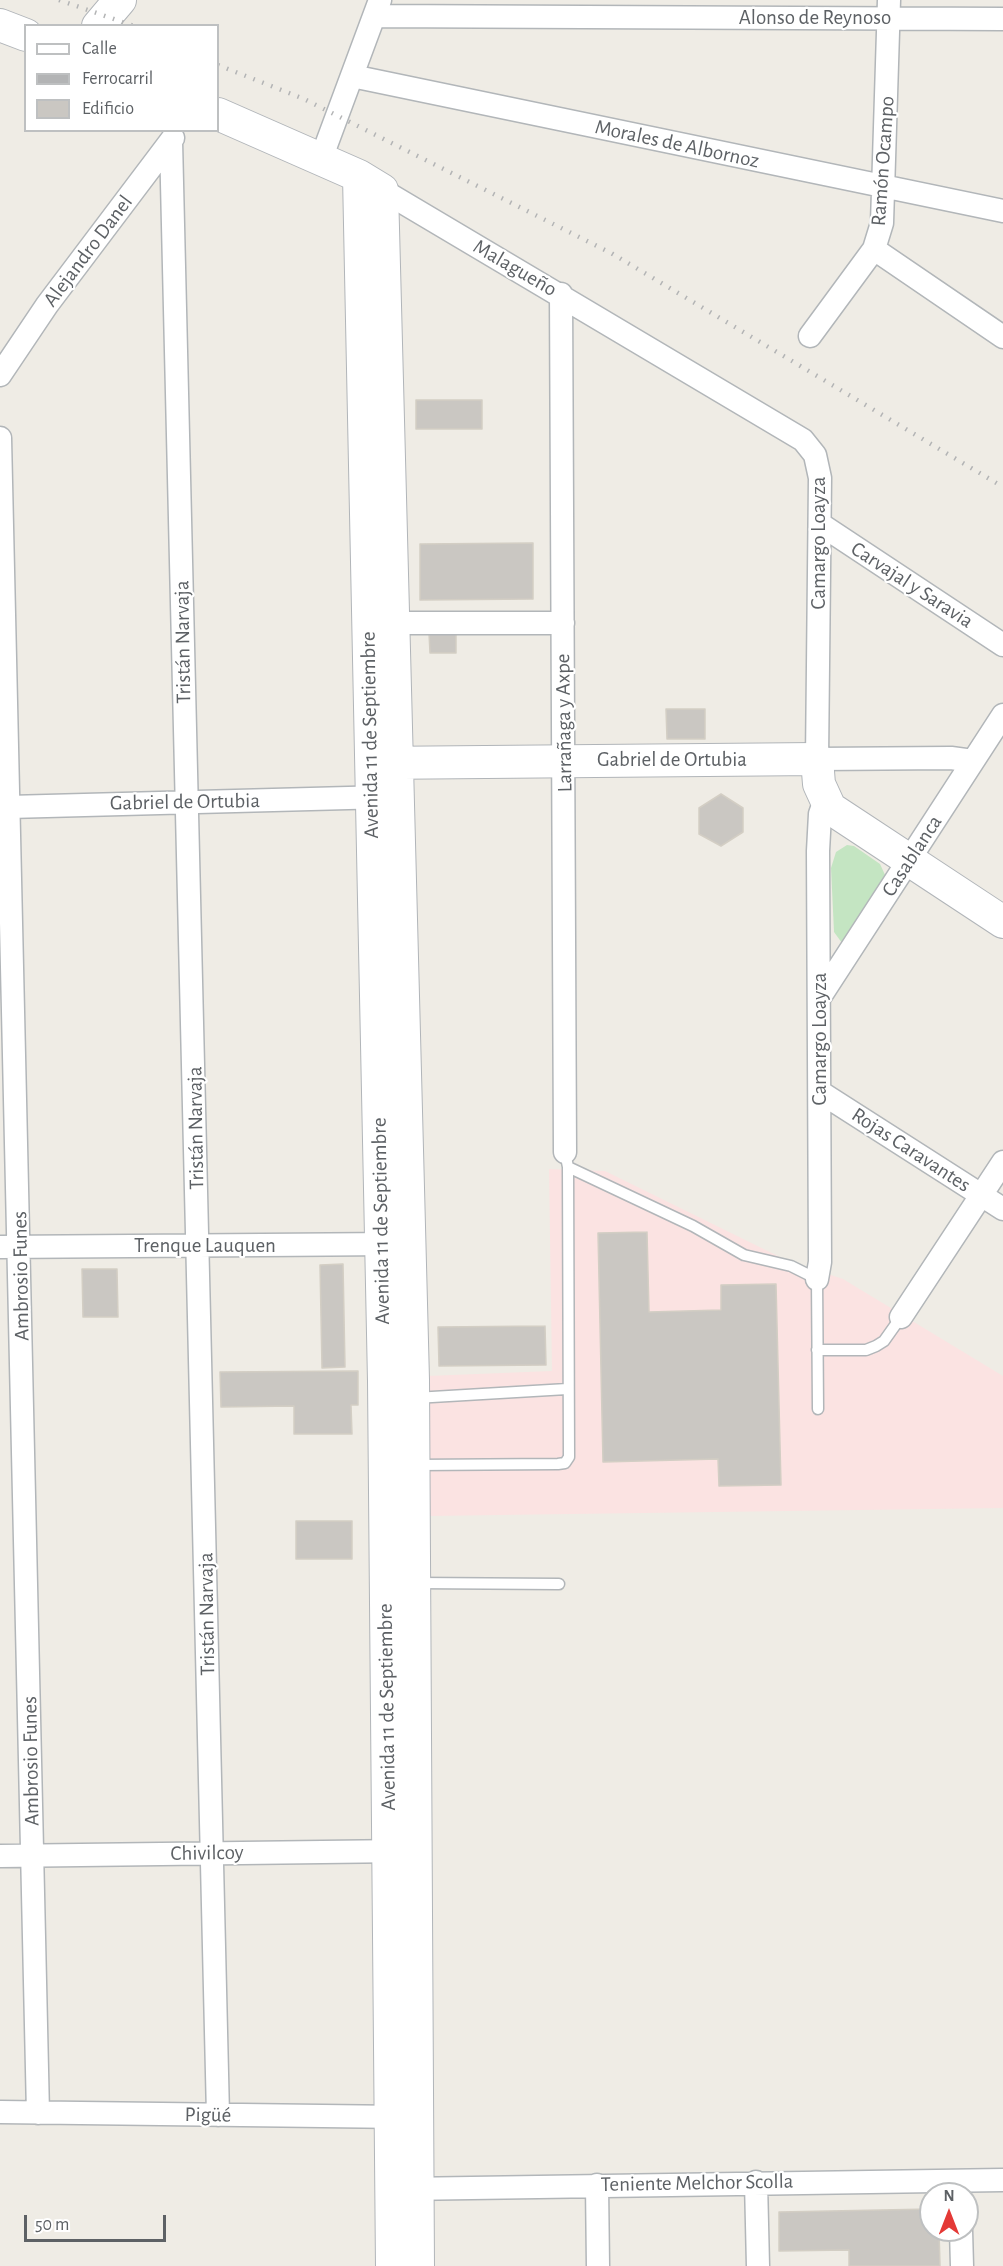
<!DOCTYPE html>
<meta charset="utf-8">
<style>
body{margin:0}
#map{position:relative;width:1003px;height:2266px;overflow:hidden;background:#efece5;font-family:"Alegreya Sans",sans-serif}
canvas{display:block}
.legend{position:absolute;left:24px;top:24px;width:195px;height:108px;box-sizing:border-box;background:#fff;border:2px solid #bec0c1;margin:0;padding:8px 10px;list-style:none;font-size:18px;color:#5d6165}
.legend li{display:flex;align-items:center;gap:12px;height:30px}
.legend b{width:30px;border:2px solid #bec0c1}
.north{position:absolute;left:919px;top:2182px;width:60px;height:60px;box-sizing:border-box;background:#fff;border:2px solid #bec0c1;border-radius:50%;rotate:0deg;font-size:16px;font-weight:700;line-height:24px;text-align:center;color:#5d6165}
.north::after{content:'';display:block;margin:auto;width:21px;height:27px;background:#e43936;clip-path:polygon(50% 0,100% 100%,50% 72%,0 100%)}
.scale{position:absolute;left:24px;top:2215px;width:142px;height:27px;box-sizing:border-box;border:3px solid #5d6165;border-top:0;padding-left:8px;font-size:18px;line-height:21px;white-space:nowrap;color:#5d6165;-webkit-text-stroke:4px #fff;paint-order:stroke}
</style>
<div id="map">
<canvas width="1003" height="2266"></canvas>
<ul class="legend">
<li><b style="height:8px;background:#fff"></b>Calle</li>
<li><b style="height:8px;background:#b3b4b5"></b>Ferrocarril</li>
<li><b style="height:16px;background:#cac7c2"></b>Edificio</li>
</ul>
<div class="north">N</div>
<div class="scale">50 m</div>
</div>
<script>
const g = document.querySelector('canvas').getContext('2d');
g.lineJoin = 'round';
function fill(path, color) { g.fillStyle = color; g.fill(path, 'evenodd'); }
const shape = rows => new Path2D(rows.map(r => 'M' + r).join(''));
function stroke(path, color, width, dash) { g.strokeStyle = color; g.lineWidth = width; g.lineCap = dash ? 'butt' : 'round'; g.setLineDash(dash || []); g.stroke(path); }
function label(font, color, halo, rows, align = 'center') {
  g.font = font + ' "Alegreya Sans",sans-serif'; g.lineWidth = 4.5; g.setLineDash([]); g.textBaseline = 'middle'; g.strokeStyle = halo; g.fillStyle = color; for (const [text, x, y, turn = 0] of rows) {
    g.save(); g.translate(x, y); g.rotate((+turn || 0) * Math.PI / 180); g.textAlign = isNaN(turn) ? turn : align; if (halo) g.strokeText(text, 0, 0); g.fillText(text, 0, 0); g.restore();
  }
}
const medical = shape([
 [549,1169,605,1171,788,1261,843,1279,1003,1376,1003,1508,427,1516,427,1376,552,1371]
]);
const green = shape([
 [847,845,854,846,880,864,886,877,842,943,834,932,831,868,836,852]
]);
const building = shape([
 [416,400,482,400,482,429,416,429,416,400],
 [533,543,533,599,420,600,420,544,533,543],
 [456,632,456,653,430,653,429,633,456,632],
 [666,709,705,709,705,739,667,739,666,709],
 [721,794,743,808,743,832,721,846,699,834,699,808,721,794],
 [647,1232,649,1312,721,1310,721,1285,776,1284,781,1485,719,1486,718,1459,603,1462,598,1233,647,1232],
 [343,1264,345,1367,322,1368,320,1265,343,1264],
 [82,1269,117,1269,118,1317,83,1317,82,1269],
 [545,1326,546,1365,439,1366,438,1327,545,1326],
 [358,1371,358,1405,351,1405,352,1434,294,1434,294,1406,221,1407,220,1372,358,1371],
 [296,1521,352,1521,352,1559,296,1559,296,1521],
 [931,2209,931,2230,939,2230,940,2266,849,2266,849,2250,779,2251,779,2212,931,2209]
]);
const lane = shape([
 [568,1167,693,1226,744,1255,791,1266,817,1279,818,1409],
 [817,1350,866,1350,876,1346,884,1341,901,1317],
 [415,1398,567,1389],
 [416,1465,558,1464,565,1463,569,1457,568,1167,565,1152],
 [416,1583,559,1584]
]);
const street = shape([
 [375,16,1003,19],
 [352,76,1003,211],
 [171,141,218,2115],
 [321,159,380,0],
 [382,190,803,440,815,455,820,478,817,759,951,758,973,761],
 [874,249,1003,337],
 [561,294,565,1152],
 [810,336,874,249,882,223,889,0],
 [0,375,47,305,173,138],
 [0,438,38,2113],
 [820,524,1003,645],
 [393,623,563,623],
 [9,807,386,797],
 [820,997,1003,715],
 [820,1092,1003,1209],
 [0,1247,394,1244],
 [817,1279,820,1262,818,851,820,814,825,800],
 [901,1317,1003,1162],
 [0,1856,403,1851],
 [0,2112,403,2117],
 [756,2182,758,2266],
 [597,2185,598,2266],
 [405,2189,1003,2180],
 [961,2230,962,2266]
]);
const secondary = shape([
 [0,25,26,35],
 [98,26,120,0],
 [218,114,359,176,382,190,413,1380,418,2266],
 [359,176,384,1381,392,2266],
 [375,763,817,759,819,784,830,808,1003,922]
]);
const rail = shape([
 [59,0,134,26],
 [218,65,304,99,611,253,1003,487]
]);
const streetNames = [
 ["Alonso de Reynoso",815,18],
 ["Morales de Albornoz",677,144,12],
 ["Ramón Ocampo",883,161,-86],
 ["Alejandro Danel",88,251,-53],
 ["Malagueño",515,268,30],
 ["Camargo Loayza",819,543,-90],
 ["Carvajal y Saravia",912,585,33],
 ["Tristán Narvaja",183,642,-91],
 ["Larrañaga y Axpe",564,723,-91],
 ["Avenida 11 de Septiembre",370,735,-91],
 ["Gabriel de Ortubia",672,760],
 ["Gabriel de Ortubia",185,802,-1],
 ["Casablanca",912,856,-57],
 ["Camargo Loayza",820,1039,-90],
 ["Tristán Narvaja",196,1128,-91],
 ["Rojas Caravantes",911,1150,33],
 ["Avenida 11 de Septiembre",381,1221,-91],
 ["Trenque Lauquen",205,1246],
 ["Ambrosio Funes",21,1276,-91],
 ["Tristán Narvaja",207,1614,-91],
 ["Avenida 11 de Septiembre",387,1707,-91],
 ["Ambrosio Funes",31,1761,-91],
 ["Chivilcoy",207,1853,-1],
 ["Pigüé",208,2115,1],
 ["Teniente Melchor Scolla",697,2183,-1]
];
fill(medical, '#fbe3e2');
fill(green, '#c4e5c2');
fill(building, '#cac7c2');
stroke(building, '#d3cec4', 1.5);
stroke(lane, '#b2b6b9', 13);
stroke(street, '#b2b6b9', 25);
stroke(secondary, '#b1b5b9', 34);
stroke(lane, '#fff', 10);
stroke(street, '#fff', 22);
stroke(secondary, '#fff', 32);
stroke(rail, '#b3b4b5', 4.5, [1.5, 8]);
label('21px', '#5d6165', '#fff', streetNames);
</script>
